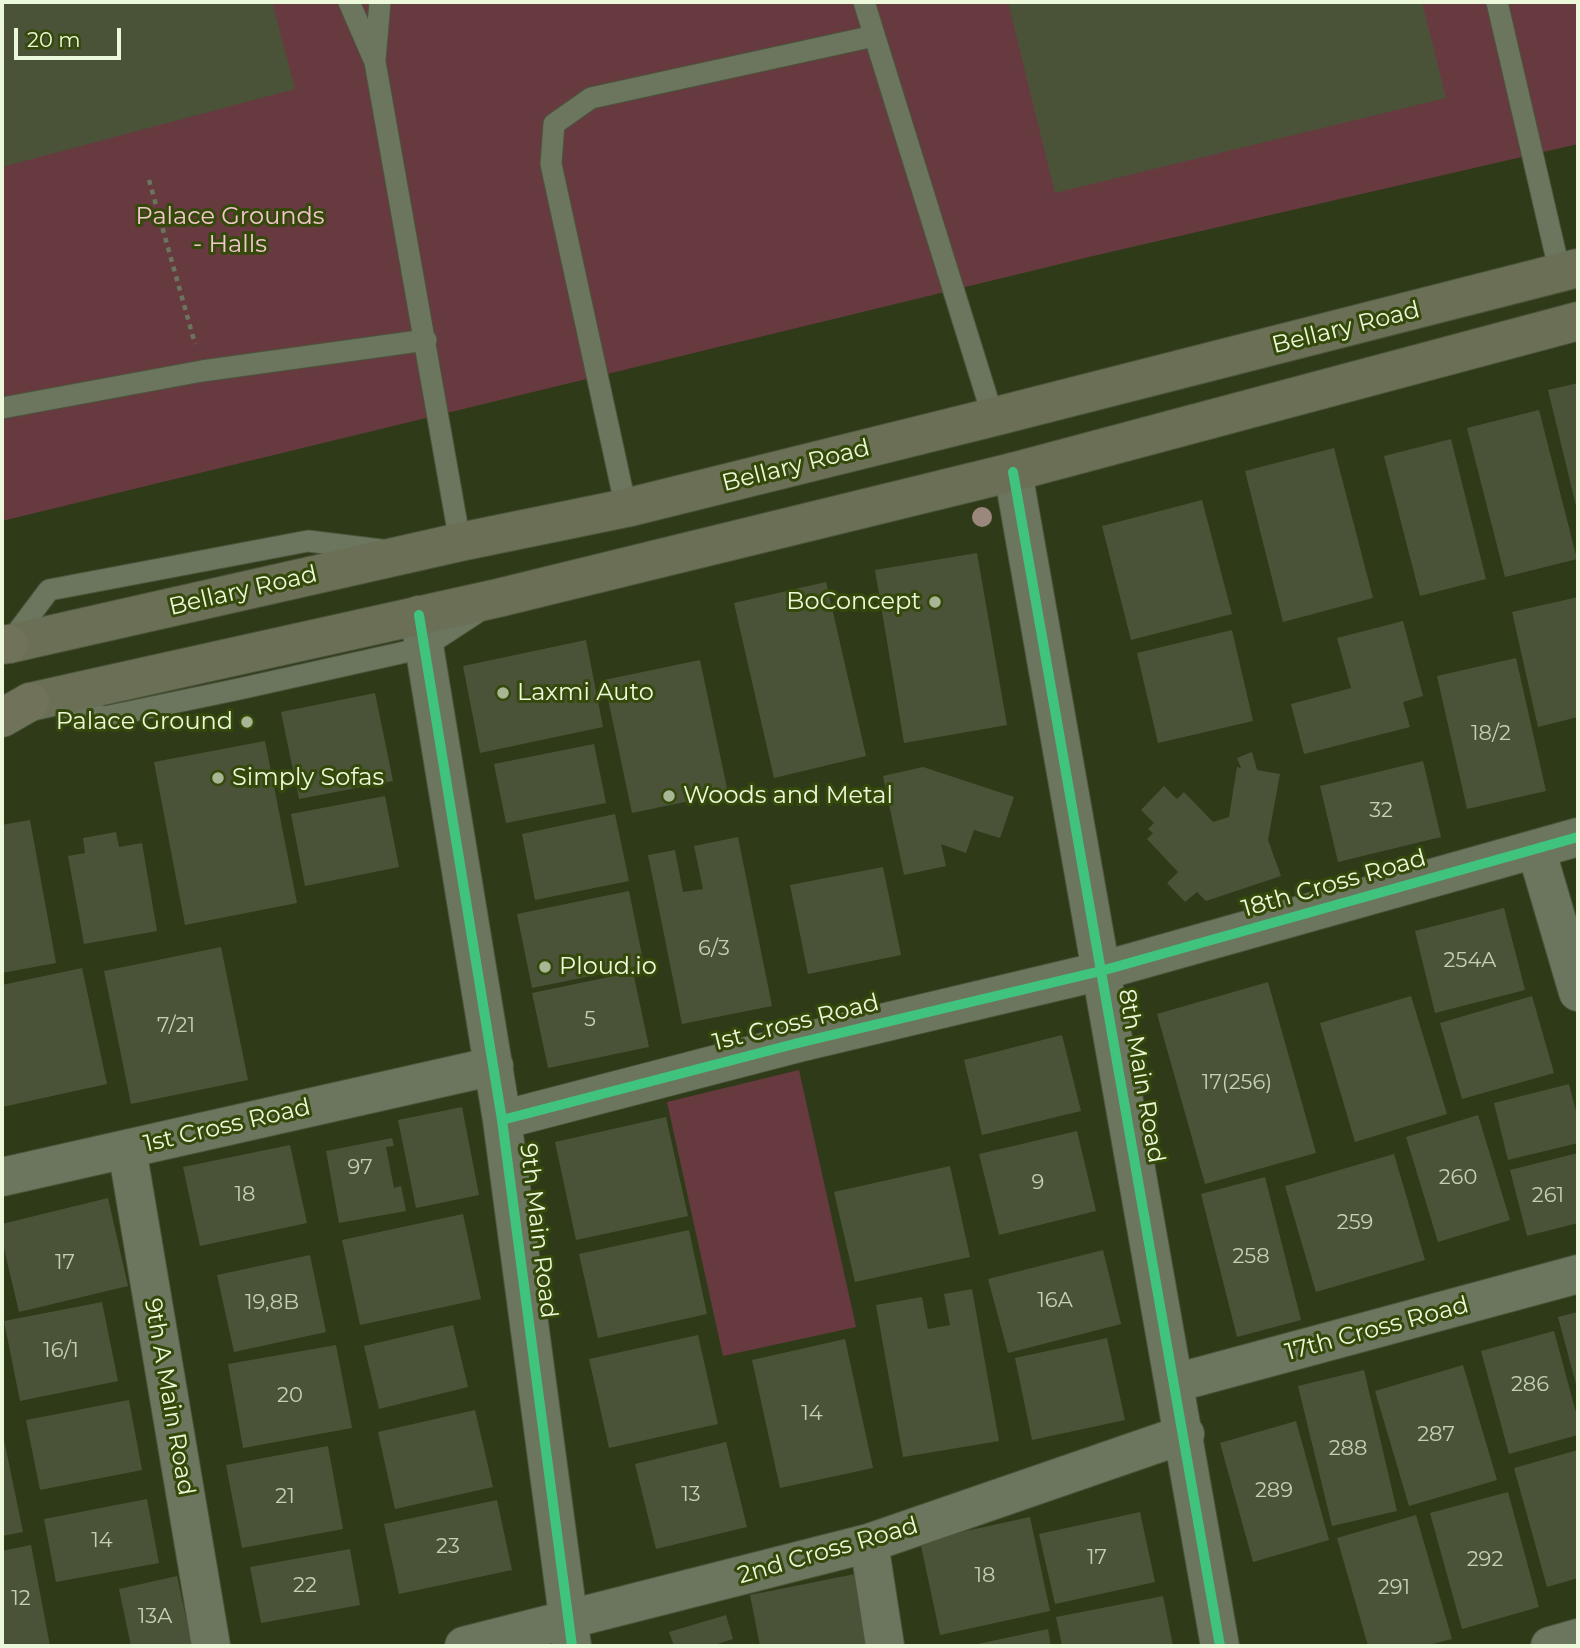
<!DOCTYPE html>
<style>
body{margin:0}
#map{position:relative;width:1580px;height:1648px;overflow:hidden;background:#2f3b18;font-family:Montserrat,sans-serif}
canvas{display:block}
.frame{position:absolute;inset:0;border:4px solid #ebf9da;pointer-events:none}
.scale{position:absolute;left:14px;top:28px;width:107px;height:32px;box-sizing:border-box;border:4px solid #ebf9da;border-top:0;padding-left:9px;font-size:21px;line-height:24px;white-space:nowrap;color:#ebf9da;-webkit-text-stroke:5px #34490a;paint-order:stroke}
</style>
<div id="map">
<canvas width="1580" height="1648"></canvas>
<div class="frame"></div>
<div class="scale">20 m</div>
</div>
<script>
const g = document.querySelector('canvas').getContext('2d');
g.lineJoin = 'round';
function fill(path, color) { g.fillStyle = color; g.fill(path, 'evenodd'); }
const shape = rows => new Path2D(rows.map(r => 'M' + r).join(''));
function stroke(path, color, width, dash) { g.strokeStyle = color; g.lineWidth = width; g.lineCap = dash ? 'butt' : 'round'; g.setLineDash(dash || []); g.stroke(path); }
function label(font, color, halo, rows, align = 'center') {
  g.font = font + ' Montserrat,sans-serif'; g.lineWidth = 6; g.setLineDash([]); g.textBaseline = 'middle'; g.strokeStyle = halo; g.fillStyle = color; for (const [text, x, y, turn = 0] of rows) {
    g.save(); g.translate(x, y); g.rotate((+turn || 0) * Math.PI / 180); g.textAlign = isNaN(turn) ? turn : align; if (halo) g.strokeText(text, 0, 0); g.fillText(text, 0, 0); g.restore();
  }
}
const green = shape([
 [2,2,1578,2,1578,144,1093,256,2,521],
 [799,1070,856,1327,723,1356,667,1102]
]);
const building = shape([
 [2,2,272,2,295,89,2,167],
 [1008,2,1422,2,1446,98,1055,193],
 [1578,383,1578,510,1577,510,1548,390],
 [1539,410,1577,559,1505,577,1467,428],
 [1451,439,1486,579,1420,596,1384,456],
 [1334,448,1373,598,1283,622,1245,471],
 [1202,500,1232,614,1131,640,1102,526],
 [977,553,1007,725,904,743,875,570],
 [826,582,866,756,774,778,734,603],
 [1578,597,1578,717,1538,727,1512,612],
 [1403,621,1423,696,1403,702,1410,727,1304,754,1291,704,1351,688,1337,638],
 [1232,630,1253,721,1158,743,1137,653],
 [586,640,603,727,480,753,463,666],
 [1516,658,1546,791,1467,809,1437,676],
 [700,660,728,793,632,813,604,680],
 [375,693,393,781,299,799,281,712],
 [265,741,297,903,185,925,154,762],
 [594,744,606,803,506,823,494,764],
 [1252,752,1257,770,1280,774,1268,840,1281,876,1206,901,1197,892,1185,902,1167,883,1178,872,1147,839,1153,833,1148,829,1154,823,1141,810,1164,786,1177,799,1184,792,1213,822,1229,817,1237,767,1241,768,1237,758],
 [1423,761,1441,837,1338,862,1320,786],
 [923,767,1014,797,1000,838,974,830,966,853,941,844,946,866,904,875,883,776],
 [385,796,399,867,305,886,291,814],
 [615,814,629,881,535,900,522,834],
 [30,820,56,963,2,973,2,825],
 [116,832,119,847,142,843,157,931,84,944,68,856,85,853,83,838],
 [738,837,772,1006,682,1024,648,855,675,850,683,892,703,889,694,846],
 [883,867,901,955,808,974,790,885],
 [629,891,644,965,532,988,517,914],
 [1504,908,1525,990,1435,1013,1415,931],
 [221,947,248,1080,131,1104,104,971],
 [82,968,107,1084,2,1107,2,985],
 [633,972,649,1047,548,1068,532,993],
 [1268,982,1316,1153,1205,1184,1157,1014],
 [1411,996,1447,1114,1355,1142,1320,1023],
 [1532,996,1554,1073,1462,1099,1440,1023],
 [1062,1035,1081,1111,982,1135,964,1060],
 [1569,1084,1578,1119,1578,1143,1508,1160,1494,1103],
 [462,1107,479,1195,416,1208,398,1120],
 [1478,1115,1510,1220,1438,1242,1406,1137],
 [666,1117,688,1216,576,1240,555,1142],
 [1077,1131,1096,1211,999,1235,979,1154],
 [392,1138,394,1146,386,1147,394,1188,401,1186,406,1211,339,1223,326,1151],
 [290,1145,307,1223,200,1246,183,1167],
 [1578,1153,1578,1223,1527,1236,1510,1170],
 [1394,1154,1425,1260,1316,1292,1285,1186],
 [950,1166,970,1257,855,1282,834,1192],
 [1265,1177,1301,1320,1237,1337,1201,1194],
 [108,1198,128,1286,19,1312,2,1240,2,1224],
 [463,1214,481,1299,360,1325,342,1240],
 [689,1230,707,1314,598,1338,579,1254],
 [1103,1250,1121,1324,1008,1353,988,1279],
 [310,1255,326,1332,234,1352,217,1275],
 [972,1289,999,1441,903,1457,876,1305,922,1297,928,1329,950,1325,944,1294],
 [102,1302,118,1381,20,1401,4,1321],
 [1578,1312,1578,1388,1577,1388,1558,1317],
 [453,1325,468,1387,379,1409,364,1346],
 [1554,1331,1578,1420,1578,1435,1509,1454,1481,1351],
 [698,1335,718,1424,609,1448,589,1359],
 [1107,1338,1125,1420,1032,1440,1015,1358],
 [845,1339,873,1468,780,1488,752,1360],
 [336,1345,352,1428,243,1448,228,1364],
 [1463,1365,1497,1480,1409,1506,1375,1391],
 [1364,1370,1397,1511,1332,1526,1298,1386],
 [129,1400,142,1470,40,1490,26,1420],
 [475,1410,493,1487,395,1509,378,1432],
 [1296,1421,1329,1540,1253,1562,1220,1443],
 [2,1430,23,1532,2,1536],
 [726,1442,747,1527,656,1549,635,1464],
 [328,1446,343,1529,242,1548,226,1465],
 [1578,1450,1578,1578,1547,1587,1514,1468],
 [1508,1492,1539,1607,1462,1629,1430,1513],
 [147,1499,159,1563,56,1582,44,1519],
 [497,1500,512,1570,399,1594,384,1524],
 [1140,1512,1155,1582,1055,1604,1039,1534],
 [1416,1515,1452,1639,1425,1646,1368,1646,1337,1538],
 [1030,1517,1050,1611,940,1635,920,1541],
 [31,1545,50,1646,2,1646,2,1551],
 [350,1549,360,1605,261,1623,250,1567],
 [855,1574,869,1646,760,1646,750,1595],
 [177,1576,192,1646,131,1646,119,1589],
 [1163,1596,1173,1646,1062,1646,1056,1617],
 [726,1615,733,1639,711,1646,674,1646,669,1632],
 [1048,1629,1051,1646,973,1646,973,1645]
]);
const path = shape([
 [149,180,195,344]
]);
const service = shape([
 [349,2,375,62,460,542],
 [864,2,993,417],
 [1497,2,1560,273],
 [375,60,380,2],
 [2,408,202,371,426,340],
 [626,508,551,164,554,124,591,98,874,36],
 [10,642,49,590,308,541,381,550],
 [54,704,105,717,239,689,423,648,478,612]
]);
const minor = shape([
 [419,615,502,1120,572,1646],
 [1536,849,1578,992],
 [502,1120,798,1043,1101,971,1578,837],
 [127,1149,211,1646],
 [2,1177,494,1066],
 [1175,1383,1578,1274],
 [869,1543,885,1646],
 [464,1646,869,1543,1185,1434],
 [1550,1646,1578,1638]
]);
const tertiary = shape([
 [1013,472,1220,1646]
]);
const primary = shape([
 [9,644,460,542,626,508,993,417,1578,268],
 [30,702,498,598,1013,472,1578,321]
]);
const trunk = shape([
 [2,645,9,644],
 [2,718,30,702]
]);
const cycleway = shape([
 [1013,472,1220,1646],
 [419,615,502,1120,572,1646],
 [502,1120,798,1043,1101,971,1578,837]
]);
const trees = [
 [982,517]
];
const markers = [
 [935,602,7,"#a9b696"],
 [503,693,7,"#a9b696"],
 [247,722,7,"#a9b696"],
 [218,778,7,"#a9b696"],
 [669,796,7,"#a9b696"],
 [545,967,7,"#a9b696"]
];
const numberNames = [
 ["18/2",1491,734],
 ["32",1381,811],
 ["6/3",714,949],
 ["254A",1470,961],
 ["5",590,1020],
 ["7/21",176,1026],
 ["17(256)",1237,1083],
 ["97",360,1168],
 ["260",1458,1178],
 ["9",1038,1183],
 ["18",245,1195],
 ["261",1548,1196],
 ["259",1355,1223],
 ["258",1251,1257],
 ["17",65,1263],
 ["16A",1055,1301],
 ["19,8B",272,1303],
 ["16/1",61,1351],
 ["286",1530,1385],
 ["20",290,1396],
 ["14",812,1414],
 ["287",1436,1435],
 ["288",1348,1449],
 ["289",1274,1491],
 ["13",691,1495],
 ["21",285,1497],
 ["14",102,1541],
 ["23",448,1547],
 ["17",1097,1558],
 ["292",1485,1560],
 ["18",985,1576],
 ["22",305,1586],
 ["291",1394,1588],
 ["12",21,1599],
 ["13A",155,1617]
];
const parkNames = [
 ["Palace Grounds",230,217],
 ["- Halls",230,245]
];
const streetNames = [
 ["Bellary Road",1346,328,-14],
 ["Bellary Road",796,466,-14],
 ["Bellary Road",243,591,-13],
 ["18th Cross Road",1334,884,-16],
 ["1st Cross Road",796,1023,-14],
 ["8th Main Road",1141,1076,80],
 ["1st Cross Road",227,1126,-13],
 ["9th Main Road",538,1231,83],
 ["17th Cross Road",1377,1329,-15],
 ["9th A Main Road",169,1397,80],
 ["2nd Cross Road",828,1551,-16]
];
const poiNames = [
 ["BoConcept",921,602,"right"],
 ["Laxmi Auto",517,693],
 ["Palace Ground",233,722,"right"],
 ["Simply Sofas",232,778],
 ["Woods and Metal",683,796],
 ["Ploud.io",559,967]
];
fill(green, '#673a40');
fill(building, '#4a5338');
stroke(service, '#4b553b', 23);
stroke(minor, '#4b553b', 40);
stroke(tertiary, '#4b553b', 40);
stroke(primary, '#4b553b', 40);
stroke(trunk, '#4b553b', 40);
stroke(path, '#6b745c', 4.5, [5, 5]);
stroke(service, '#6c765e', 21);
stroke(minor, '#6c765e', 38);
stroke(tertiary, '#6c765e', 38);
stroke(primary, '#6a6f56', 38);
stroke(trunk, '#70725a', 38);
stroke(cycleway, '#40c37c', 10);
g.fillStyle = '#9b877c';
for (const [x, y] of trees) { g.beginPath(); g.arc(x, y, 10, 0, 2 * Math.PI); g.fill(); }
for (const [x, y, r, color] of markers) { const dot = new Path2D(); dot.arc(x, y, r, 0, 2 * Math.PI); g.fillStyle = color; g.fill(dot); stroke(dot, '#34490a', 2.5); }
label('21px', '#c3d0b2', null, numberNames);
label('24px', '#f3c5cd', '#34490a', parkNames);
label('24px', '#ebf9da', '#34490a', streetNames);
label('24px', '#ebf9da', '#34490a', poiNames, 'left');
</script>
